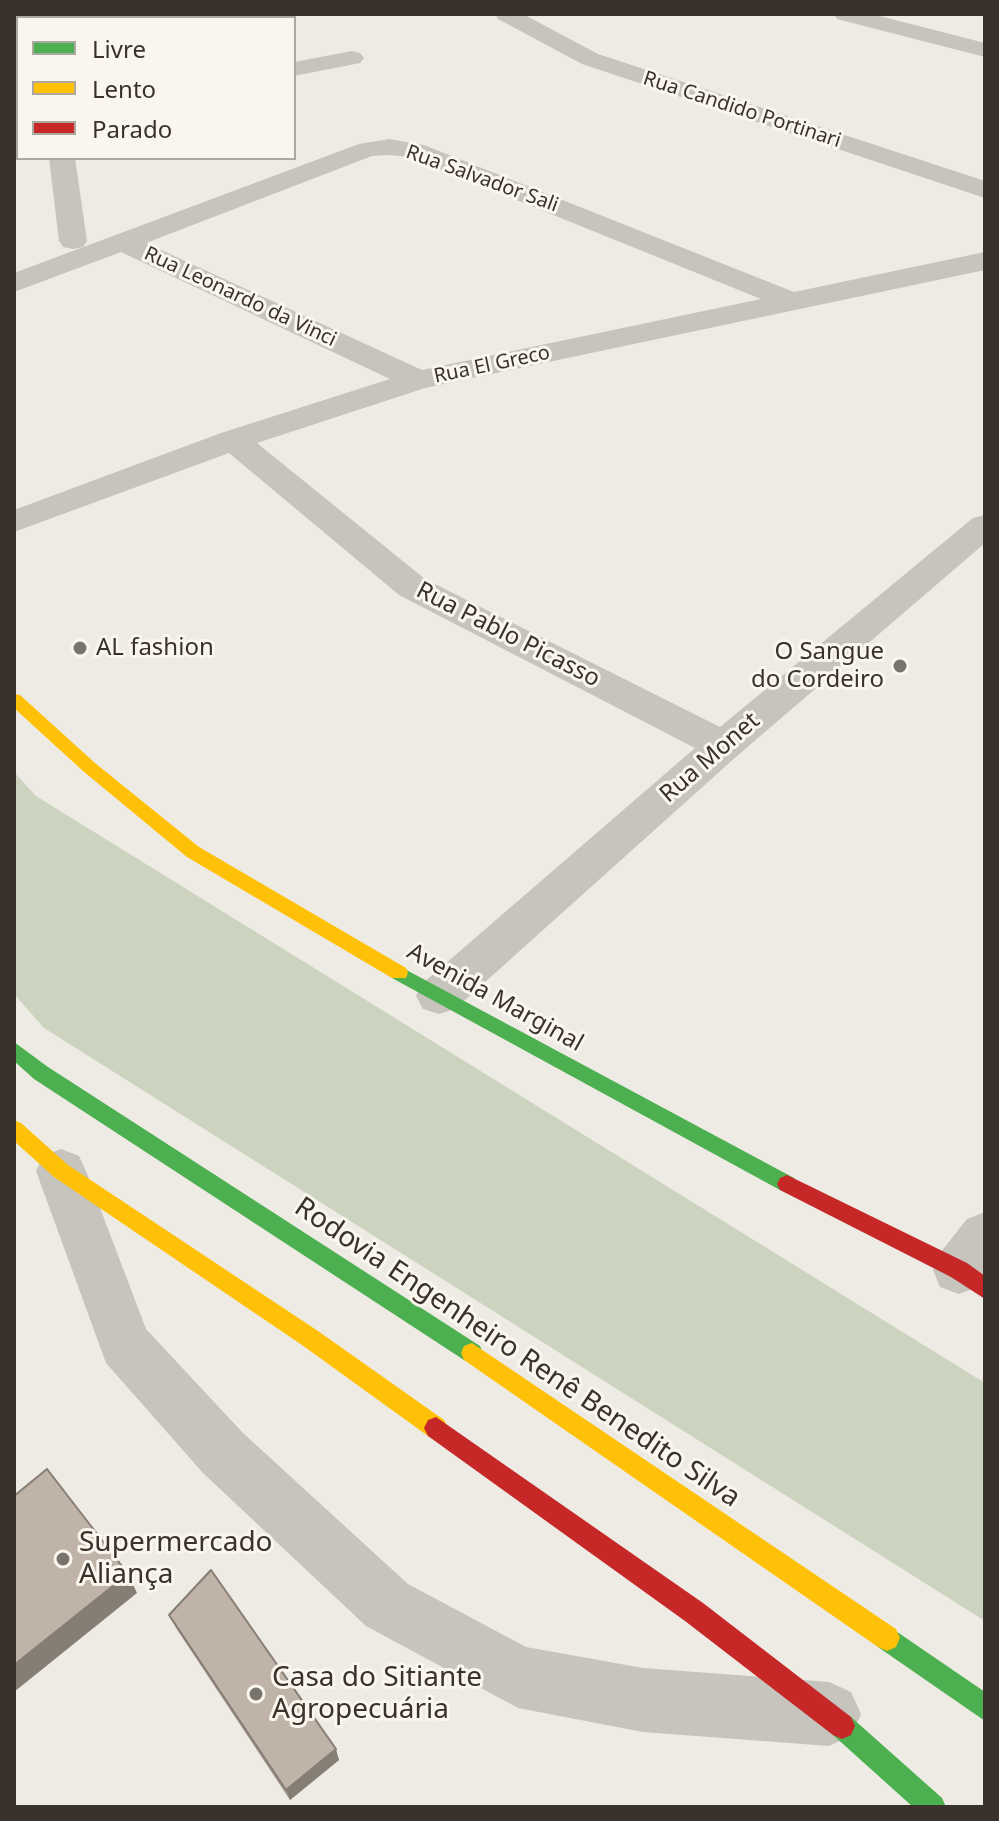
<!DOCTYPE html>
<meta charset="utf-8">
<style>
body{margin:0}
#map{position:relative;width:999px;height:1821px;overflow:hidden;background:#eeebe4;font-family:"Noto Sans",sans-serif}
canvas{display:block}
.frame{position:absolute;inset:0;border:16px solid #38322b;pointer-events:none}
.legend{position:absolute;left:16px;top:16px;width:280px;height:144px;box-sizing:border-box;background:#faf6ed;border:2px solid #aca89f;margin:0;padding:10px 14px;list-style:none;font-size:24px;color:#38322b}
.legend li{display:flex;align-items:center;gap:16px;height:40px}
.legend b{width:40px;border:2px solid #aca89f}
</style>
<div id="map">
<canvas width="999" height="1821"></canvas>
<div class="frame"></div>
<ul class="legend">
<li><b style="height:10px;background:#4caf50"></b>Livre</li>
<li><b style="height:10px;background:#ffc107"></b>Lento</li>
<li><b style="height:10px;background:#c62828"></b>Parado</li>
</ul>
</div>
<script>
const g = document.querySelector('canvas').getContext('2d');
g.lineJoin = 'round';
function fill(path, color) { g.fillStyle = color; g.fill(path, 'evenodd'); }
const shape = rows => new Path2D(rows.map(r => 'M' + r).join(''));
function stroke(path, color, width, dash) { g.strokeStyle = color; g.lineWidth = width; g.lineCap = dash ? 'butt' : 'round'; g.setLineDash(dash || []); g.stroke(path); }
function label(font, color, halo, rows, align = 'center') {
  g.font = font + ' "Noto Sans",sans-serif'; g.lineWidth = 6; g.setLineDash([]); g.textBaseline = 'middle'; g.strokeStyle = halo; g.fillStyle = color; for (const [text, x, y, turn = 0] of rows) {
    g.save(); g.translate(x, y); g.rotate((+turn || 0) * Math.PI / 180); g.textAlign = isNaN(turn) ? turn : align; if (halo) g.strokeText(text, 0, 0); g.fillText(text, 0, 0); g.restore();
  }
}
const green = shape([
 [14,772,36,796,985,1383,985,1621,44,1028,14,994]
]);
const street = shape([
 [78,14,100,14,97,18,75,18,78,14],
 [495,14,523,14,598,54,985,181,985,198,582,64,498,19,495,14],
 [834,14,872,14,985,43,985,57,837,19,834,14],
 [14,26,18,27,18,41,14,40,14,26],
 [352,51,360,53,364,58,360,63,294,76,294,62,352,51],
 [14,95,18,95,18,109,14,109,14,95],
 [389,139,424,145,794,292,985,252,985,270,425,388,257,443,425,579,720,727,973,518,985,515,985,543,737,756,455,1009,439,1014,423,1009,416,996,423,983,695,748,399,595,229,453,14,532,14,510,221,433,390,379,121,252,14,292,14,273,359,144,389,139],
 [389,155,410,157,761,299,422,370,146,243,372,156,389,155],
 [49,158,75,158,87,241,83,247,73,249,63,247,59,241,49,158],
 [61,1149,79,1156,86,1171,146,1329,243,1433,408,1584,526,1647,643,1668,829,1682,851,1692,861,1714,851,1736,829,1746,643,1732,518,1708,366,1626,203,1473,106,1363,36,1171,43,1156,61,1149],
 [985,1212,985,1277,978,1287,959,1294,940,1287,933,1270,940,1253,967,1219,985,1212]
]);
const fast = shape([
 [399,966,794,1178,797,1184,794,1190,787,1193,780,1190,392,978,390,973,392,968,399,966],
 [14,1042,48,1067,480,1346,483,1353,480,1360,472,1363,464,1360,34,1079,14,1061,14,1042],
 [887,1625,985,1692,985,1721,878,1647,874,1638,878,1629,887,1625],
 [842,1713,851,1717,942,1798,946,1807,913,1807,833,1735,829,1726,833,1717,842,1713]
]);
const slow = shape([
 [14,694,20,695,95,763,199,847,406,968,408,973,406,978,392,978,187,857,83,771,14,708,14,694],
 [14,1120,21,1123,68,1165,318,1331,444,1420,448,1428,444,1436,436,1439,428,1436,302,1345,54,1177,14,1141,14,1120],
 [472,1343,896,1629,900,1638,896,1647,887,1651,878,1647,464,1360,461,1353,464,1346,472,1343]
]);
const jam = shape([
 [787,1175,967,1263,985,1276,985,1299,951,1277,780,1190,777,1184,780,1178,787,1175],
 [436,1417,703,1603,851,1717,855,1726,851,1735,842,1739,833,1735,685,1621,428,1436,424,1428,428,1420,436,1417]
]);
const wall = shape([
 [169,1615,339,1760,290,1800,176,1628]
]);
const shadedWall = shape([
 [128,1574,137,1593,14,1692,14,1665],
 [336,1749,339,1760,290,1800,286,1790]
]);
const building = shape([
 [47,1469,128,1574,14,1665,14,1496,47,1469],
 [211,1570,336,1749,286,1790,169,1615,211,1570]
]);
const markers = [
 [80,648,8,"#78736c"],
 [900,666,8,"#78736c"],
 [63,1559,8,"#78736c"],
 [256,1694,8,"#78736c"]
];
const farStreetnames = [
 ["Rua Candido Portinari",742,110,18],
 ["Rua Salvador Sali",482,179,20],
 ["Rua Leonardo da Vinci",240,297,25],
 ["Rua El Greco",492,365,-12]
];
const streetNames = [
 ["Rua Pablo Picasso",508,635,27],
 ["Rua Monet",710,758,-41],
 ["Avenida Marginal",495,998,29]
];
const poiNames = [
 ["AL fashion",96,648],
 ["O Sangue",884,652,"right"],
 ["do Cordeiro",884,680,"right"]
];
const nearStreetnames = [
 ["Rodovia Engenheiro Renê Benedito Silva",517,1353,34]
];
const nearPoinames = [
 ["Supermercado",79,1543],
 ["Aliança",79,1575],
 ["Casa do Sitiante",272,1678],
 ["Agropecuária",272,1710]
];
fill(green, '#ccd4bf');
fill(street, '#c7c3bd');
fill(fast, '#4caf50');
fill(slow, '#ffc107');
fill(jam, '#c62828');
fill(wall, '#a59a90');
fill(shadedWall, '#867d75');
fill(building, '#c0b3a7');
stroke(building, '#867d75', 2);
for (const [x, y, r, color] of markers) { const dot = new Path2D(); dot.arc(x, y, r, 0, 2 * Math.PI); g.fillStyle = color; g.fill(dot); stroke(dot, '#faf6ed', 3); }
label('20px', '#38322b', '#faf6ed', farStreetnames);
label('24px', '#38322b', '#faf6ed', streetNames);
label('24px', '#38322b', '#faf6ed', poiNames, 'left');
label('28px', '#38322b', '#faf6ed', nearStreetnames);
label('28px', '#38322b', '#faf6ed', nearPoinames, 'left');
</script>
